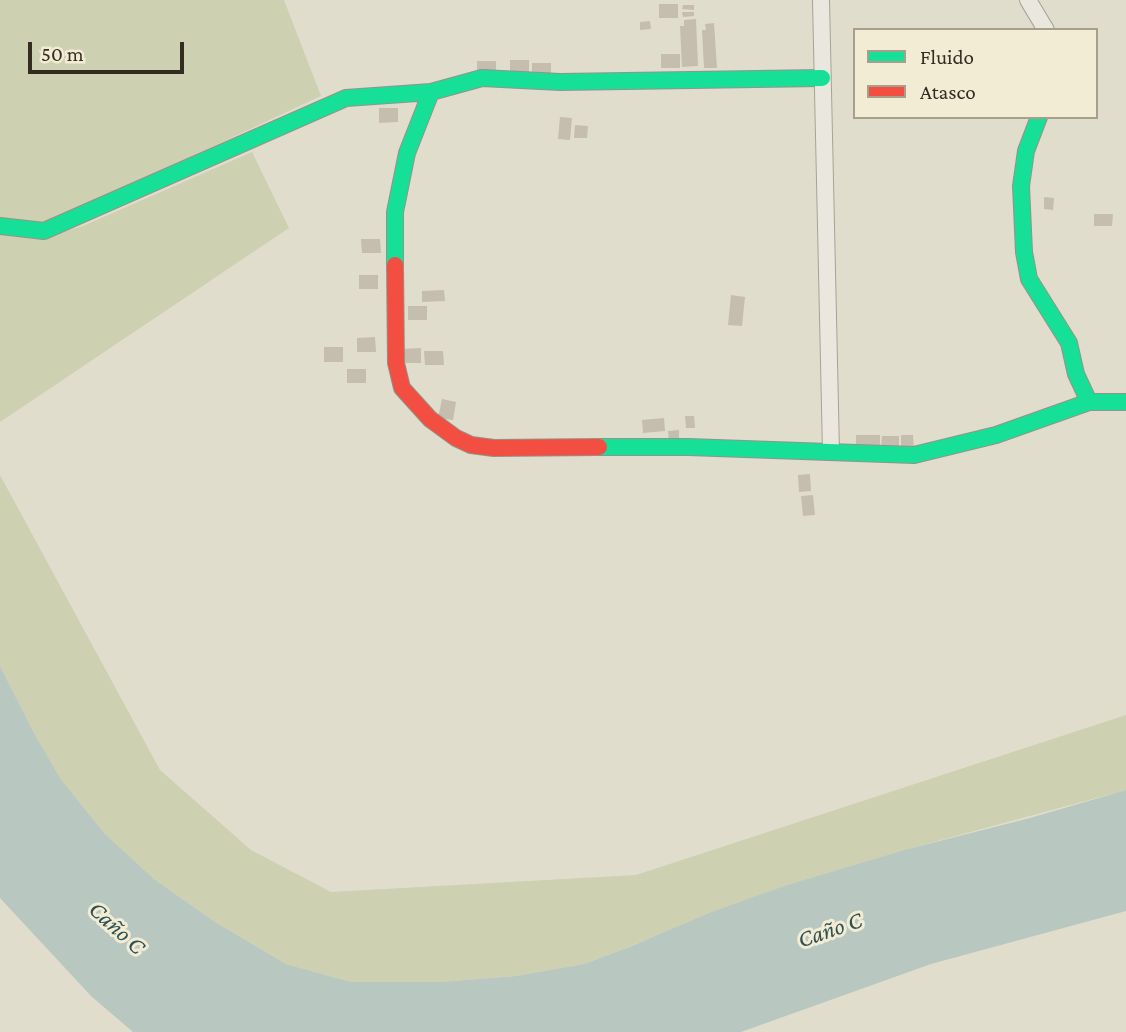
<!DOCTYPE html>
<meta charset="utf-8">
<style>
body{margin:0}
#map{position:relative;width:1126px;height:1032px;overflow:hidden;background:#e1ddcd;font-family:"Crimson Pro",serif}
canvas{display:block}
.legend{position:absolute;left:853px;top:28px;width:245px;height:91px;box-sizing:border-box;background:#f2ecd4;border:2px solid #a69f8c;margin:0;padding:9px 12px;list-style:none;font-size:21px;color:#342c20}
.legend li{display:flex;align-items:center;gap:14px;height:35px}
.legend b{width:35px;border:2px solid #a69f8c}
.scale{position:absolute;left:28px;top:42px;width:156px;height:32px;box-sizing:border-box;border:4px solid #342c20;border-top:0;padding-left:9px;font-size:21px;line-height:24px;white-space:nowrap;color:#342c20;-webkit-text-stroke:5px #f2ecd4;paint-order:stroke}
</style>
<div id="map">
<canvas width="1126" height="1032"></canvas>
<ul class="legend">
<li><b style="height:9px;background:#16e098"></b>Fluido</li>
<li><b style="height:9px;background:#f24e42"></b>Atasco</li>
</ul>
<div class="scale">50 m</div>
</div>
<script>
const g = document.querySelector('canvas').getContext('2d');
g.lineJoin = 'round';
function fill(path, color) { g.fillStyle = color; g.fill(path, 'evenodd'); }
const shape = rows => new Path2D(rows.map(r => 'M' + r).join(''));
function stroke(path, color, width, dash) { g.strokeStyle = color; g.lineWidth = width; g.lineCap = dash ? 'butt' : 'round'; g.setLineDash(dash || []); g.stroke(path); }
function label(font, color, halo, rows, align = 'center') {
  g.font = font + ' "Crimson Pro",serif'; g.lineWidth = 6; g.setLineDash([]); g.textBaseline = 'middle'; g.strokeStyle = halo; g.fillStyle = color; for (const [text, x, y, turn = 0] of rows) {
    g.save(); g.translate(x, y); g.rotate((+turn || 0) * Math.PI / 180); g.textAlign = isNaN(turn) ? turn : align; if (halo) g.strokeText(text, 0, 0); g.fillText(text, 0, 0); g.restore();
  }
}
const green = shape([
 [0,0,284,0,321,96,79,209,46,223,0,219],
 [252,152,289,228,0,422,0,231,37,239,83,226],
 [0,475,160,770,251,850,331,892,636,875,1126,715,1126,790,904,850,790,884,584,964,516,976,440,982,351,982,286,964,215,922,154,879,105,834,60,778,33,731,0,666]
]);
const water = shape([
 [0,666,33,731,60,778,105,834,154,879,215,922,286,964,351,982,440,982,516,976,584,964,634,945,712,912,790,884,904,850,1030,818,1126,790,1126,911,931,964,741,1032,133,1032,91,996,0,898]
]);
const building = shape([
 [659,4,678,4,678,18,659,18],
 [683,5,694,5,694,10,682,9],
 [682,12,694,12,694,16,683,17],
 [696,19,698,66,682,67,680,26,684,26,684,20],
 [650,21,651,29,640,30,640,22],
 [714,23,717,68,704,68,702,30,706,30,705,24],
 [661,54,680,54,680,68,661,68],
 [510,60,529,60,529,75,510,75],
 [477,61,496,61,496,76,477,76],
 [532,63,551,63,551,77,532,77],
 [379,108,398,108,398,122,379,123],
 [560,117,572,118,570,140,558,139],
 [575,125,588,126,587,138,574,138],
 [1044,197,1054,198,1053,210,1044,209],
 [1094,214,1113,214,1112,226,1094,226],
 [361,239,380,239,381,253,362,253],
 [359,275,378,275,378,289,359,289],
 [444,290,445,301,422,302,422,291],
 [731,295,745,297,742,326,728,325],
 [408,306,427,306,427,320,408,320],
 [375,337,376,352,357,352,357,338],
 [324,347,343,347,343,362,324,362],
 [421,348,421,363,402,363,402,349],
 [424,351,443,351,444,365,425,365],
 [347,369,366,369,366,383,347,383],
 [442,399,456,402,453,420,438,418],
 [685,416,694,416,695,428,686,428],
 [664,418,665,431,643,433,642,420],
 [679,430,679,440,669,441,668,431],
 [856,435,880,435,880,449,856,449],
 [901,435,913,435,914,450,901,450],
 [882,436,899,436,899,450,881,450],
 [810,474,811,491,799,492,798,475],
 [813,495,815,515,803,516,801,496]
]);
const street = shape([
 [821,0,831,452],
 [1028,0,1046,30]
]);
const fast = shape([
 [1039,117,1026,151,1021,186,1024,252,1029,279,1069,343,1076,374,1089,402],
 [0,226,44,231,346,98,431,92],
 [395,265,395,212,407,153,431,92,482,78,560,82,822,78],
 [599,447,688,447,914,455,996,435,1089,402,1126,402]
]);
const jam = shape([
 [395,265,396,363,402,388,430,419,456,438,471,445,494,448,599,447]
]);
const waterNames = [
 ["Caño C",117,928,42],
 ["Caño C",830,930,-19]
];
fill(green, '#cdd0b1');
fill(water, '#b8c7bf');
fill(building, '#c5bdae');
stroke(street, '#a7a296', 18);
stroke(fast, '#969286', 18);
stroke(jam, '#969286', 18);
stroke(street, '#eae8de', 16);
stroke(fast, '#16e098', 16);
stroke(jam, '#f24e42', 16);
label('italic 24px', '#305153', '#f2ecd4', waterNames);
</script>
